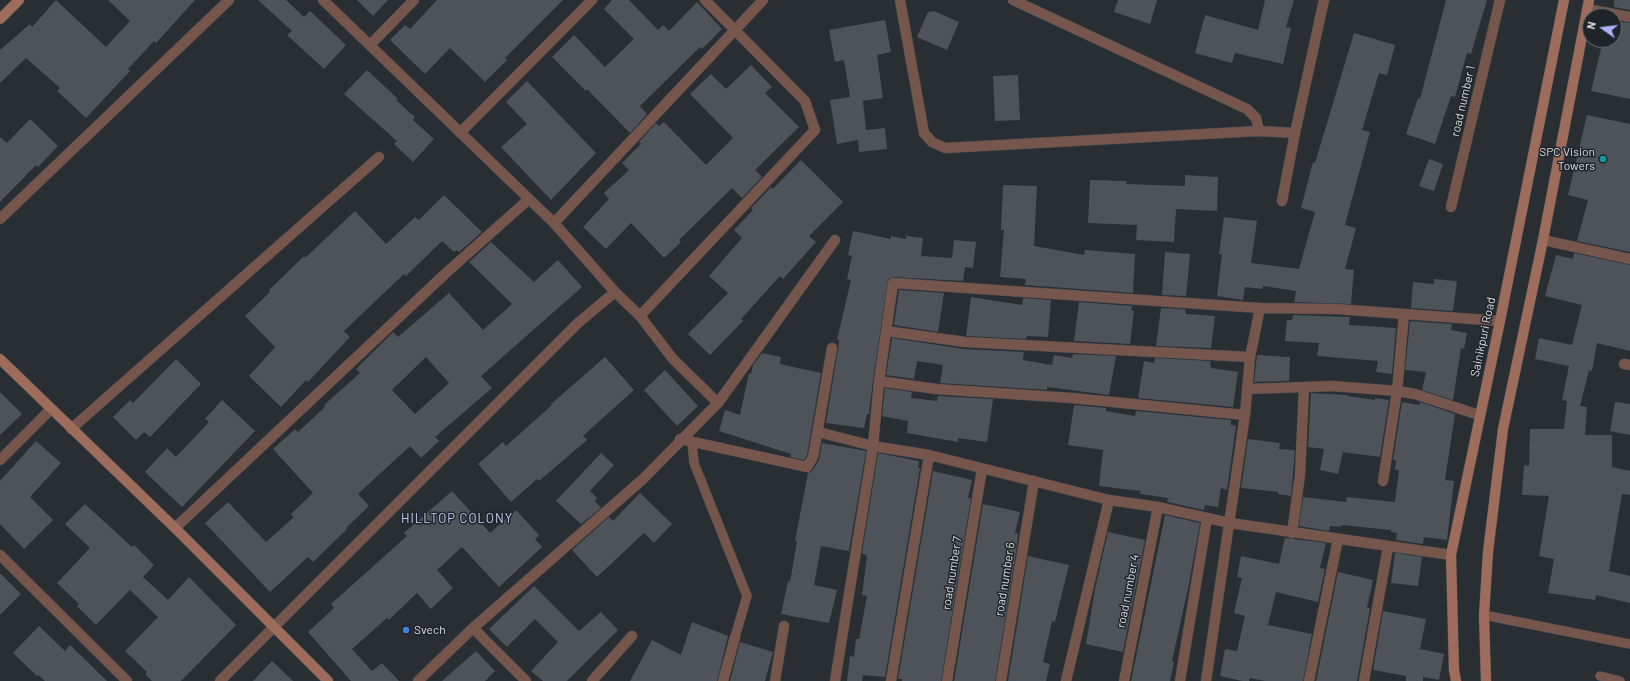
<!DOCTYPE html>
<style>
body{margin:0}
#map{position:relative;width:1630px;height:681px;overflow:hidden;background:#292e33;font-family:Barlow,sans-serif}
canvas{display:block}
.north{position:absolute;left:1582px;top:8px;width:40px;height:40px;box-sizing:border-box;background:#1f2429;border:1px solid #6a6e73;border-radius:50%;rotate:284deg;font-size:11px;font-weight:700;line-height:16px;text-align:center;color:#dbdee1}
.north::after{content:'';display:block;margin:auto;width:14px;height:18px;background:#acaffb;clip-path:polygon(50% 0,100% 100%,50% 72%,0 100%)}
</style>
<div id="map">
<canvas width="1630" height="681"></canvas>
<div class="north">N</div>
</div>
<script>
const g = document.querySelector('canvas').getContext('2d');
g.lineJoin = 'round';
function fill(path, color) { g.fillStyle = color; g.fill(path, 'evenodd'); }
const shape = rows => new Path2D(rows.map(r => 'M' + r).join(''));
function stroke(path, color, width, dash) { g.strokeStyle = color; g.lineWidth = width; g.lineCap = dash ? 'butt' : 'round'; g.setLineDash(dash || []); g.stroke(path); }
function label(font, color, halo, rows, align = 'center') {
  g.font = font + ' Barlow,sans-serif'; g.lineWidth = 3; g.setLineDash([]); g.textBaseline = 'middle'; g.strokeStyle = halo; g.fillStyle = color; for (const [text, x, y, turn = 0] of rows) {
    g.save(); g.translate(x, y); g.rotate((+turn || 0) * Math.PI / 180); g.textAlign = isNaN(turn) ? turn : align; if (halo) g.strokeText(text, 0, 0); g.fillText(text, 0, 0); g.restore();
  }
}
const building = shape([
 [56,0,106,47,130,21,108,0,195,0,156,43,154,41,128,69,130,71,86,118,57,91,60,88,26,58,0,83,0,50,30,24,32,27],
 [258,0,286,0,304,17,310,11,346,45,324,69,287,35,292,31],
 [357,0,388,0,373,16],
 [437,0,563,0,505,58,507,60,485,82,450,48,425,74,390,40,405,25,410,29],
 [612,0,629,0,658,30,663,25,669,31,697,2,722,29,702,49,700,47,640,106,647,114,630,133,587,89,586,91,552,57,574,35,605,67,634,39,604,9],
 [1118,0,1157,0,1150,24,1114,12],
 [1265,0,1294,0,1286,27,1291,28,1283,64,1235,53,1232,63,1195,53,1205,15,1258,30],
 [1446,0,1487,0,1471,54,1467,53,1455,97,1451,96,1435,144,1406,134,1418,98,1420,99],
 [1614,0,1630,0,1630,10,1614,7],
 [934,11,959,22,947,50,917,37,928,12],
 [885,20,891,52,877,55,883,98,863,101,866,130,885,128,887,149,859,152,858,140,837,144,830,100,850,97,844,60,835,62,829,30],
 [1614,21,1630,23,1630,99,1591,91,1603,40,1614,40],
 [1354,33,1395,45,1387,75,1379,73,1362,130,1370,132,1345,225,1356,228,1345,269,1354,270,1351,304,1294,302,1296,291,1263,286,1262,289,1245,287,1243,300,1217,296,1222,254,1219,254,1224,217,1257,221,1251,263,1299,269,1315,212,1301,208,1313,162,1315,163],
 [751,65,772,87,765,93,799,127,755,170,762,177,742,198,732,188,679,240,681,242,664,258,631,223,606,249,583,227,609,199,604,193,629,170,622,163,641,144,639,142,656,123,659,126,664,122,706,165,733,138,690,94,711,74,726,89],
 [367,70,398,99,396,100,415,117,413,120,434,139,413,162,394,144,397,141,344,94],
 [1018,75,1020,120,995,121,993,76],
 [527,81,596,153,551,200,501,147,527,124,506,102],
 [1587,115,1630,124,1630,252,1577,241,1588,200,1568,195],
 [30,119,58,146,38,167,36,165,0,202,0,137,7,143],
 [1429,159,1443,164,1434,191,1419,186],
 [801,160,843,202,809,236,816,242,783,279,780,276,741,319,743,321,710,355,688,334,728,293,709,276,742,238,734,230,753,210,751,208,771,187,773,189],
 [1185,175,1218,177,1217,211,1176,209,1174,242,1136,240,1137,225,1088,223,1090,180,1127,181,1126,184,1185,186],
 [1003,185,1037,186,1034,246,1084,255,1085,250,1135,254,1133,293,1025,285,1026,279,1000,277,1004,230,1001,230],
 [444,195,482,232,459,252,457,250,454,252,442,241,406,276,404,274,344,331,350,337,308,382,306,380,281,407,249,376,275,347,245,316,270,292,269,290,304,256,305,258,355,211,386,244,415,217,419,220],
 [853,231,891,239,891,236,906,239,906,236,923,238,921,256,952,258,954,240,976,242,973,268,965,267,963,281,893,277,888,279,873,380,869,414,867,414,864,428,826,423,838,349,839,340,837,340,851,280,847,279,852,256,848,255],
 [491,242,534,282,558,260,582,287,481,376,492,388,435,437,439,441,421,458,410,446,358,494,369,506,346,528,347,529,313,562,308,557,270,592,205,523,228,502,266,542,294,517,291,514,313,493,273,449,295,429,298,432,325,407,324,405,360,373,356,369,393,332,398,337,449,293,483,330,512,304,469,262],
 [426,357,449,383,415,414,392,390],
 [1165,252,1190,254,1186,296,1162,295],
 [1574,253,1630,265,1630,351,1597,343,1592,371,1589,370,1580,406,1587,407,1585,435,1612,435,1612,467,1630,471,1630,495,1622,494,1609,571,1630,576,1630,603,1596,595,1595,600,1548,593,1554,559,1539,556,1549,496,1522,495,1524,465,1529,466,1530,429,1564,429,1567,401,1562,400,1569,366,1535,359,1539,338,1572,345,1582,305,1545,296,1556,255,1573,259],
 [1434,279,1457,281,1453,311,1411,308,1413,282,1434,284],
 [899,290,944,293,938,332,894,325],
 [971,297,1022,305,1023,298,1051,300,1048,337,1027,336,1026,339,966,336],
 [1079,302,1132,306,1131,310,1134,311,1130,344,1074,341],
 [1161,308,1185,309,1186,314,1215,316,1211,348,1156,346],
 [1293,315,1350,317,1349,325,1396,328,1392,374,1376,372,1378,361,1317,356,1319,343,1285,341,1287,320,1292,320],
 [1410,321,1452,324,1451,330,1467,333,1464,349,1461,348,1453,400,1422,390,1426,372,1405,370],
 [892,338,964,349,1024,352,1023,360,1052,365,1054,355,1072,358,1073,354,1116,356,1109,395,1047,387,1047,390,940,383,943,365,917,361,914,379,886,375],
 [762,353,781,357,780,364,821,373,807,455,804,460,790,457,791,454,719,431,725,410,740,415,749,373,751,374,753,365],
 [1257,355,1290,357,1289,381,1254,382],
 [605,357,634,390,583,436,587,440,539,481,537,479,511,502,478,464,503,442,506,446,552,405,551,404],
 [1155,358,1210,361,1211,368,1238,372,1233,407,1138,398,1144,361,1154,363],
 [176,359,201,384,150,437,144,432,136,440,113,417,130,400,133,403],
 [665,370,698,406,677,426,644,390],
 [885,388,912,392,911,398,937,401,938,396,993,399,987,442,958,438,958,442,907,433,908,421,882,416],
 [0,392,22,414,0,435],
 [1311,393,1348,395,1348,396,1375,400,1375,398,1389,400,1380,457,1343,452,1338,474,1320,470,1324,449,1308,447],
 [222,400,255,431,182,507,145,472,167,448,176,457,209,422,205,419],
 [1402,402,1419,405,1420,402,1455,414,1445,480,1454,481,1447,540,1424,537,1423,544,1396,540,1397,533,1391,532,1391,530,1341,525,1341,527,1330,526,1329,531,1299,526,1303,497,1346,502,1347,497,1395,502,1399,470,1395,470,1396,460,1393,460],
 [1615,402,1630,404,1630,435,1610,431],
 [1074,405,1106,408,1106,411,1135,416,1136,411,1231,420,1231,425,1236,426,1227,490,1221,488,1218,507,1205,505,1204,510,1167,502,1168,498,1140,494,1141,491,1099,486,1103,450,1068,445],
 [1248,439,1280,443,1279,449,1295,450,1291,496,1278,494,1278,492,1241,488],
 [36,441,61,463,30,497,53,520,24,549,0,524,0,481],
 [822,443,866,451,849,551,821,546,814,585,837,590,829,623,781,614,788,581,790,582,797,541,795,541,808,473,812,471,819,460],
 [601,453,614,465,590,491,597,498,595,501,601,508,581,524,556,501],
 [878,453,919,461,918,468,920,468,885,677,863,675,862,681,847,681,850,656,854,657,856,639,859,639,867,596,862,595,867,556,862,553],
 [933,471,972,480,968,498,971,498,941,681,902,681,902,679,898,679],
 [452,491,490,533,516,510,539,535,535,539,542,547,499,587,462,547,437,570,453,588,431,609,417,593,389,620,387,618,352,649,372,671,382,663,399,681,351,681,308,632,334,608,331,604,407,536,404,533],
 [640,493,672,524,654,543,644,533,597,577,572,550,609,517,613,521],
 [85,504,132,547,134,545,154,565,143,577,168,600,189,577,236,625,181,681,152,681,145,674,147,672,125,651,158,617,130,590,96,625,77,606,79,604,57,583,90,548,65,524],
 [983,504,1020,512,1015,533,1018,534,1016,553,995,681,954,681],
 [1165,515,1200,523,1188,589,1172,661,1174,662,1170,681,1131,681],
 [1108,532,1145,540,1123,652,1086,644,1095,589],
 [1285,538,1326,543,1320,568,1325,569,1318,602,1276,592,1268,625,1312,634,1303,681,1265,681,1250,678,1249,681,1242,681,1220,676,1225,649,1237,651,1245,616,1234,613,1242,578,1237,577,1241,556,1279,564],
 [1395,553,1422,557,1418,586,1391,583],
 [1028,556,1069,565,1055,622,1052,621,1043,662,1050,664,1046,681,1008,681],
 [1338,572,1373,580,1367,608,1370,608,1359,671,1357,681,1316,681],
 [0,573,21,594,0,615],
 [534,586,579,631,601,612,618,630,567,681,543,681,531,671,558,642,535,619,507,647,489,629],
 [1383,611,1426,619,1420,649,1444,654,1439,680,1423,677,1423,681,1406,681,1406,676,1373,670],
 [692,622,728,636,717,681,630,681,652,640,681,655],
 [39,626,65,651,70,645,107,681,45,681,38,675,37,676,13,653],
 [740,642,773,652,765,681,730,681],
 [476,651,495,671,485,681,442,681],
 [272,661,293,681,253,681]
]);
const lane = shape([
 [692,442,694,463,747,596,735,637],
 [1484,615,1630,644],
 [1600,676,1620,681]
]);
const street = shape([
 [323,0,554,223,615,292,640,316,673,359,718,403],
 [900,0,924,133,932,142,945,148,1259,131,1295,133],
 [1013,0,1247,109,1256,118,1259,131],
 [1587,9,1630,17],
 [370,45,414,0],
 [460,133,592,0],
 [1282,201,1295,133,1324,0],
 [1451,207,1500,0],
 [0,219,229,0],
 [554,223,763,0],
 [1543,240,1630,259],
 [640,316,815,130,805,101,705,0],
 [886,331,965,342,1250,357],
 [1624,364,1630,365],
 [879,381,936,389,1072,398,1245,415],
 [1248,389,1332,386,1397,391,1415,394,1479,415],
 [71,429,379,157],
 [818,432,873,446,929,455,1109,500,1158,507,1230,523,1451,555],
 [680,439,807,467,813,457,832,348],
 [0,460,51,409],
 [1383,481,1397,391,1404,314],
 [175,528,446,273,529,199],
 [1292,533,1300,475,1304,387],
 [0,555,127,681],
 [473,628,526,681],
 [220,681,578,323,615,292],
 [418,681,473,628,643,479,718,403,835,240],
 [592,681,632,636],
 [723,681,735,637],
 [775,681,784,626],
 [835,681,873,446,879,381,893,283,1260,308,1336,309,1500,321],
 [891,681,929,455],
 [947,681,982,469],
 [1001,681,1034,481],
 [1066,681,1109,500],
 [1124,681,1158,507],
 [1180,681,1207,518],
 [1206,681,1245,415,1250,357,1260,308],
 [1309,681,1338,539],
 [1364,681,1388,547]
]);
const secondary = shape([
 [0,19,19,0],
 [0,359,175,528,328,681],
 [1456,681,1454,670,1451,555,1500,321,1564,0],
 [1486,681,1484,615,1488,552,1503,429,1543,240,1589,0]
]);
const markers = [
 [1603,159,4,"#0f9aa8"],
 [406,630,4,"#3f7fe0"]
];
const streetNames = [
 ["road number 1",1463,101,-77],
 ["Sainikpuri Road",1483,337,-78],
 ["road number 7",952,573,-81],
 ["road number 6",1005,579,-81],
 ["road number 4",1128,591,-79]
];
const poiNames = [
 ["SPC Vision",1595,152],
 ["Towers",1595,166],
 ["Svech",414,630,"left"]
];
const neighbourhoodNames = [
 ["HILLTOP COLONY",457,519]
];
fill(building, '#4d5359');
stroke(lane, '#454a4f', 10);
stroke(street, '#454a4f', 11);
stroke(secondary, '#454a4f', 11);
stroke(lane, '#76564c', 9);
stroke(street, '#76564c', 10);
stroke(secondary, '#9e6c5b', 10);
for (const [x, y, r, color] of markers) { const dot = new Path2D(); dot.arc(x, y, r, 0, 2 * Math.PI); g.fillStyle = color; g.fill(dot); stroke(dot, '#1f2429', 1.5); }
label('12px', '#dbdee1', '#1f2429', streetNames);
label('12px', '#dbdee1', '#1f2429', poiNames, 'right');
g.letterSpacing = '1px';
label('13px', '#c8cbf6', '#1f2429', neighbourhoodNames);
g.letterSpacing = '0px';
</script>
